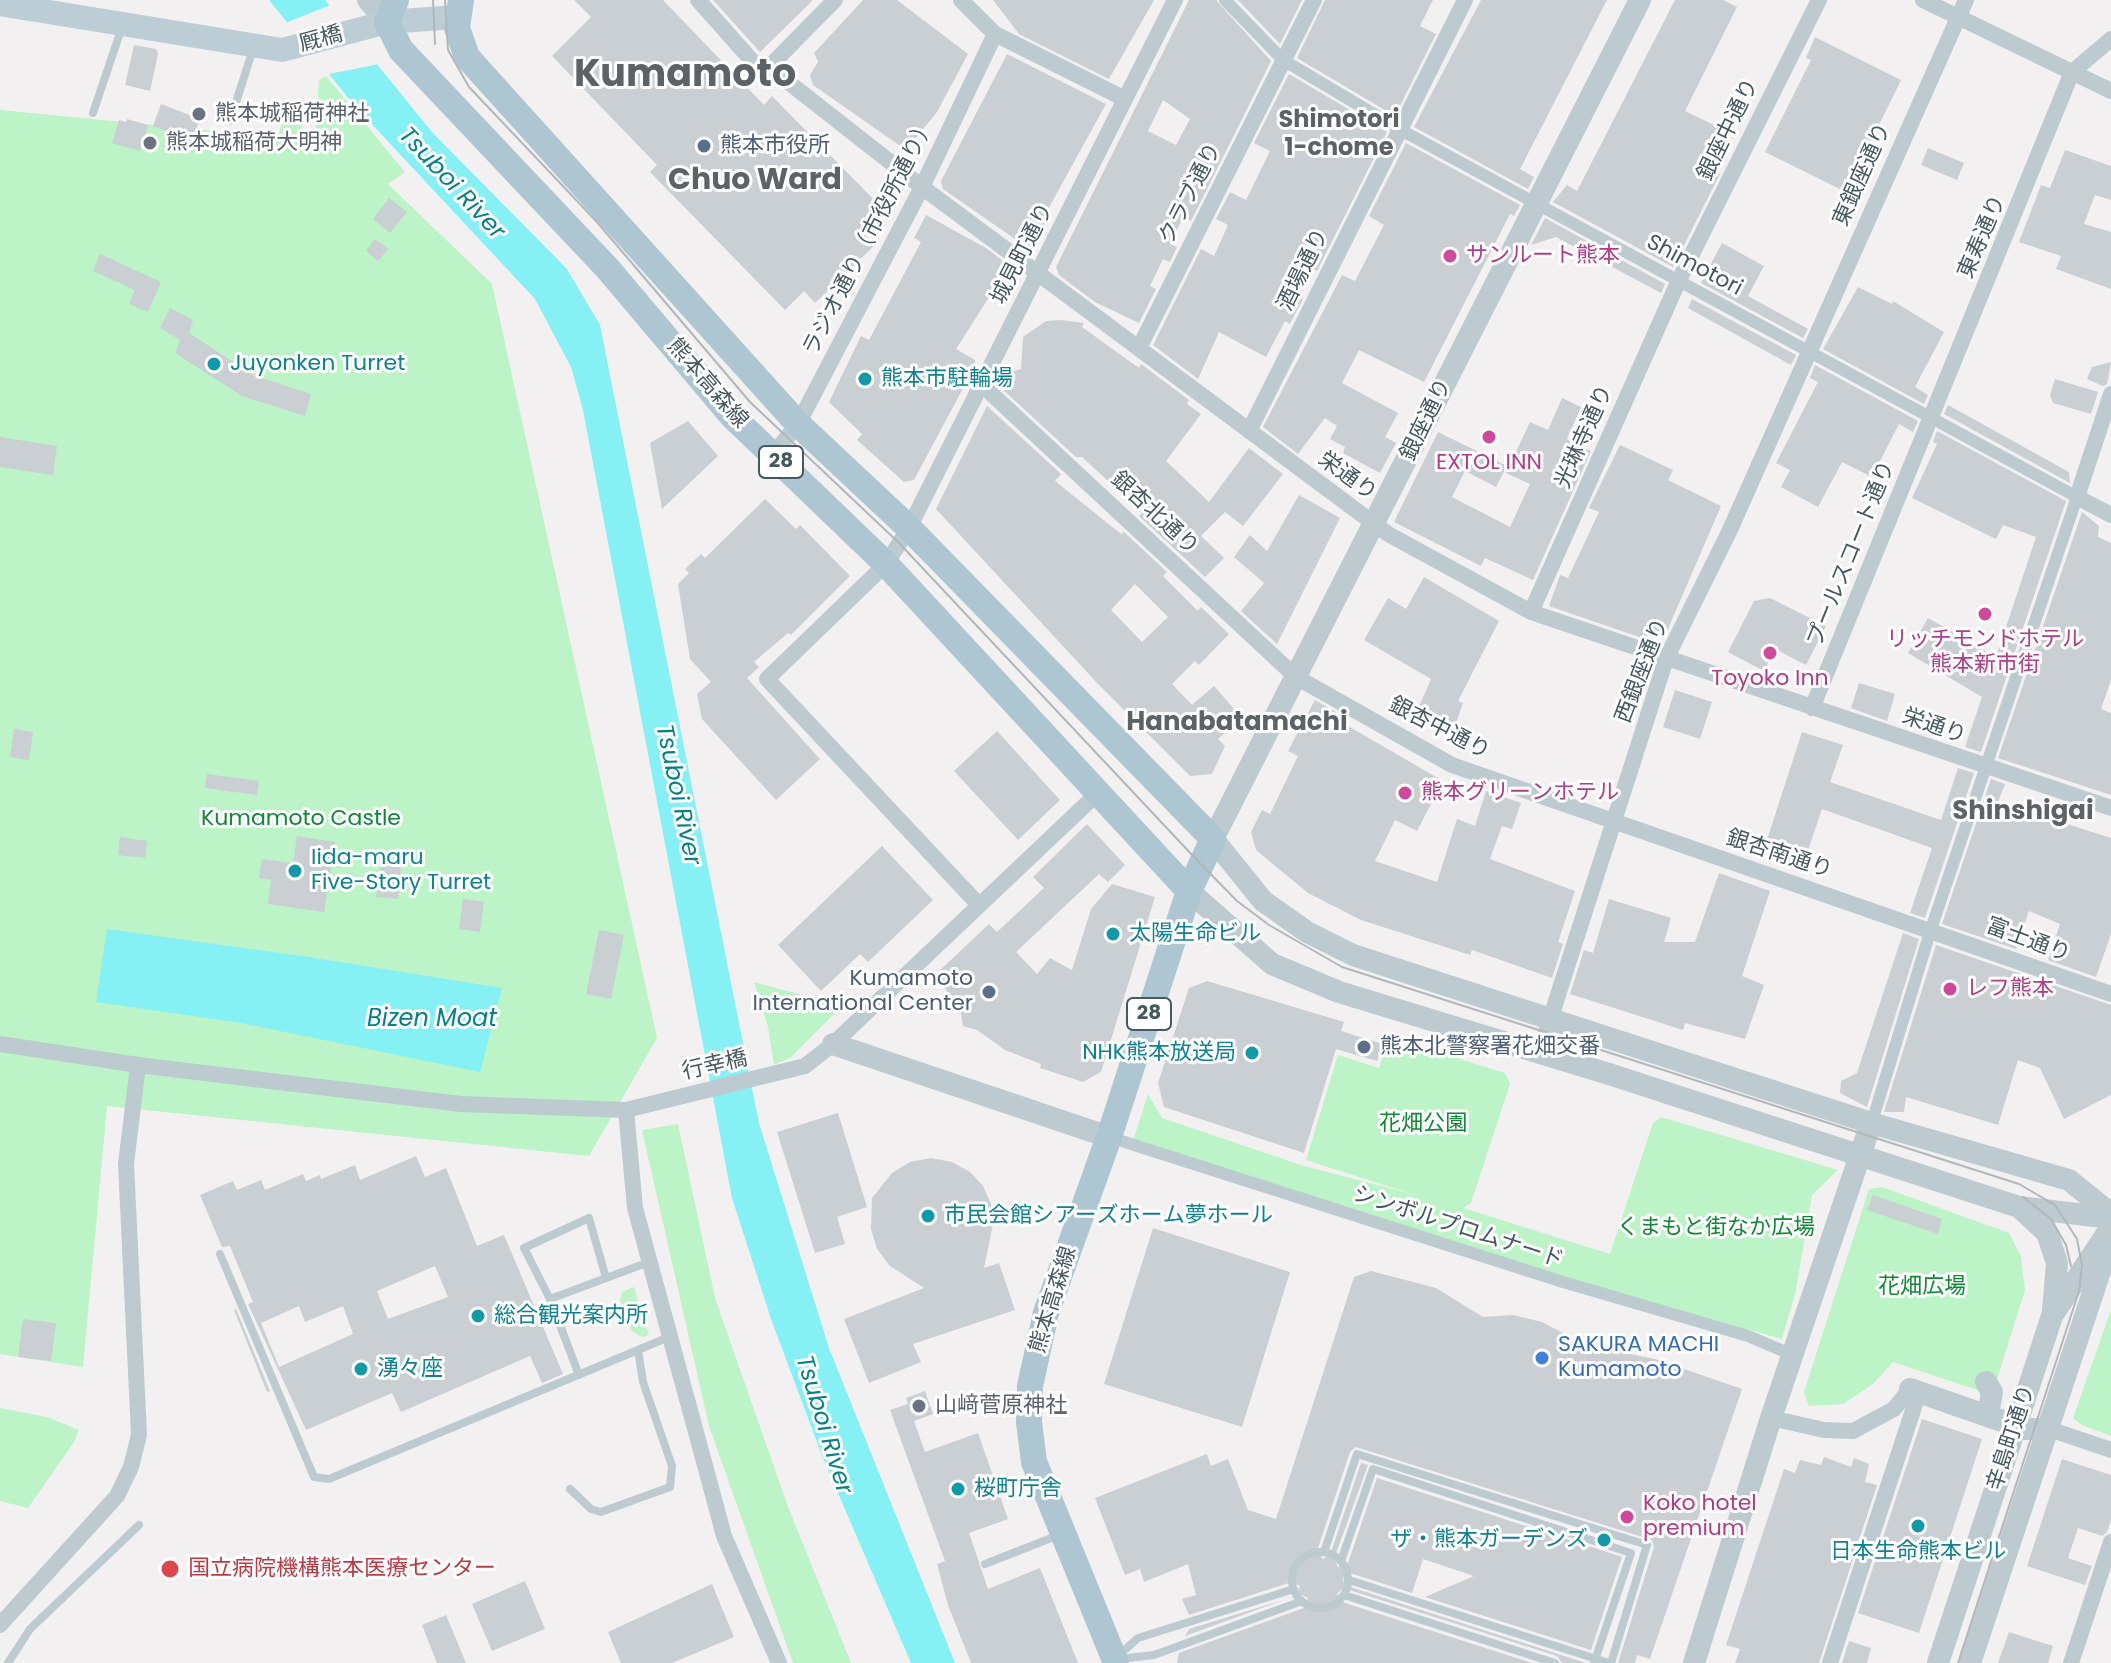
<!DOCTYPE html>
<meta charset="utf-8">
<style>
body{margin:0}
canvas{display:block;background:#f3f0f1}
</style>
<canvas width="2111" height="1663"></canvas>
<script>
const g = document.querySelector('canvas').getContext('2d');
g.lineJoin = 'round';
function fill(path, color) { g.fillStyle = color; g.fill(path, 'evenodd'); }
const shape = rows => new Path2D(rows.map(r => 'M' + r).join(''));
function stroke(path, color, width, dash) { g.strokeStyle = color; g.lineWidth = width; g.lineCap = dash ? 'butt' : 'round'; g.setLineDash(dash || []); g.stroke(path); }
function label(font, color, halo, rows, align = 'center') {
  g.font = font + ' Poppins,"Noto Sans JP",sans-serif'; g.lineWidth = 6; g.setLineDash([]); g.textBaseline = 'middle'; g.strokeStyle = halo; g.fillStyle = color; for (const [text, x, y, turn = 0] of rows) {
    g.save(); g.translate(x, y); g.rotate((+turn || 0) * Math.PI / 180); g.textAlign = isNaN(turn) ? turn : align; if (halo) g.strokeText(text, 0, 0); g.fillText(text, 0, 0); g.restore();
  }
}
const green = shape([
 [326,76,405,172,388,184,492,284,657,1038,589,1156,107,1106,83,1367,0,1354,0,110,278,137,286,111,293,103,303,109,301,139,315,141,319,80],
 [754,982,842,1006,790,1058,774,1065,768,1027],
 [1389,1037,1505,1073,1510,1084,1471,1203,1463,1208,1610,1254,1653,1123,1661,1117,1838,1170,1812,1195,1796,1290,1782,1339,1599,1289,1132,1144,1148,1094,1162,1118,1304,1166,1412,1194,1306,1160,1338,1055,1379,1068],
 [678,1124,715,1298,787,1504,851,1663,793,1663,709,1426,642,1130],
 [1882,1187,2009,1233,2021,1256,2025,1290,1994,1389,1986,1393,1893,1362,1873,1384,1843,1404,1809,1406,1804,1392,1869,1189],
 [634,1287,649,1335,642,1337,632,1331,620,1300,622,1292],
 [2111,1310,2111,1436,2082,1425,2073,1418],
 [0,1408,47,1417,79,1430,74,1442,28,1508,0,1501]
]);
const water = shape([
 [269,0,325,0,432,132,567,269,600,325,759,1123,829,1348,955,1663,911,1663,823,1458,771,1319,732,1198,583,410,571,367,535,299,354,105],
 [107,929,309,957,502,988,480,1072,241,1023,96,1002]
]);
const pier = shape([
 [333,4,379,64,324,75,283,24]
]);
const building = shape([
 [574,0,663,0,764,105,772,96,886,212,864,234,875,245,815,303,804,291,785,310,650,172,657,165,552,56,591,17],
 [713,0,813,0,760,52],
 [863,0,897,0,968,54,937,112,906,150,813,85,810,75,818,62,814,53],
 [993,0,1154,0,1109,79,1019,34],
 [1189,0,1216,0,1271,61,1191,221,1183,217,1170,244,1177,247,1170,262,1163,259,1150,286,1156,289,1139,323,1095,302,1059,275,1056,267],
 [1163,100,1190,119,1176,145,1148,131],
 [1238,0,1302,0,1280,44],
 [1325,0,1433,0,1420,26,1436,34,1395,116,1297,58],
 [1481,0,1607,0,1520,169,1534,177,1528,189,1414,127],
 [1675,0,1723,0,1737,7,1685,111,1724,130,1706,167,1720,174,1673,267,1553,202,1567,185,1577,191],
 [1815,37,1901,80,1846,192,1765,152,1811,60,1806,58],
 [134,45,156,49,158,54,150,91,125,85],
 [1007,54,1106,104,1046,213,1049,215,1042,229,1039,227,1028,248,943,189,941,181],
 [1289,74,1387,132,1317,271,1309,267,1295,295,1303,299,1290,324,1285,321,1266,357,1219,332,1198,379,1153,345,1201,249,1214,256,1228,225,1216,219,1230,192,1246,200,1270,151,1254,143],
 [161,104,200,119,192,141,153,126],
 [127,119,148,125,140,151,112,143,119,120,126,122],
 [1406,143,1520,205,1514,216,1510,214,1424,382,1359,350,1342,383,1398,413,1385,437,1396,443,1380,473,1343,453,1345,447,1330,439,1337,426,1325,418,1298,454,1263,427,1342,275,1355,281,1384,225,1369,216],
 [1928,148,1964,163,1957,180,1921,165],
 [2065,150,2111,166,2111,200,2095,195,2084,224,2111,232,2111,289,2056,269,2061,256,2019,242,2041,185,2050,188],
 [389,198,407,212,390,233,373,219],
 [926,215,986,248,1015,270,1017,282,1005,296,995,288,956,349,975,360,975,366,914,480,904,482,857,440,862,434,829,402,861,336,869,340,921,242,914,238],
 [1545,218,1665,284,1661,293,1556,237,1531,245],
 [375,239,388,249,378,261,366,251],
 [1722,243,1764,266,1748,296,1808,329,1803,338,1701,283],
 [100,254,161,282,148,312,129,304,135,290,93,271],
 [1858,287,1892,304,1893,301,1944,332,1915,387,1928,395,1924,404,1823,349],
 [1692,299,1796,355,1791,365,1688,308],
 [170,308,193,320,189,333,253,375,311,394,305,416,242,396,175,353,180,340,160,328],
 [1061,320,1084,323,1082,327,1139,368,1141,364,1189,400,1187,404,1201,414,1166,461,1209,502,1249,448,1283,474,1243,526,1225,512,1201,536,1224,558,1205,577,1139,516,1142,513,1109,482,1082,457,1076,457,1000,387,1000,375,1021,369,1023,337,1046,321],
 [2111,362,2107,384,2103,386,2087,379,2092,367],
 [1815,365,1918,421,1913,432,1899,424,1872,477,1842,462,1818,507,1781,487,1790,470,1776,463,1818,382,1810,378],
 [2055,379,2098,392,2091,414,2053,403,2050,395],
 [1562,398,1581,407,1567,439,1591,451,1533,580,1485,558,1481,566,1394,522,1438,432,1507,466,1496,487,1465,471,1452,497,1510,527,1530,484,1506,473,1530,422,1548,430],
 [1948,405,2069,472,2070,483,1944,414],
 [987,406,1061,474,1055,481,1121,534,1124,532,1167,572,1163,576,1198,611,1201,607,1229,634,1199,665,1195,661,1172,684,1192,705,1214,686,1242,718,1218,739,1225,746,1212,774,1190,776,1099,685,936,509],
 [1135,584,1168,617,1142,642,1111,610],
 [688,421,718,456,662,509,650,443],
 [1937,431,2066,501,1981,752,1965,747,1982,697,1908,653,1928,618,1996,657,2036,537,2003,525,1996,539,1912,498,1937,444,1933,442],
 [0,437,57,446,53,475,0,467],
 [1620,445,1673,470,1668,480,1721,506,1664,638,1649,631,1645,639,1549,606,1560,575,1568,578,1599,512,1589,508],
 [1299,495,1340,518,1277,644,1241,611,1264,583,1234,557,1250,535,1267,551],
 [765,499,796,529,800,525,850,576,791,635,788,633,754,662,759,667,747,678,820,759,776,800,702,719,697,694,711,682,690,659,678,584,689,573,685,569,701,554,705,558],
 [2082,512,2099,526,2098,537,2111,543,2111,680,2101,709,2111,713,2111,795,1998,758],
 [1424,577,1499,621,1458,701,1463,703,1455,726,1418,709,1431,679,1364,640,1388,598,1406,609],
 [1770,598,1826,626,1806,665,1775,649,1764,671,1728,652,1754,601],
 [1859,683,1895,694,1887,721,1851,708],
 [1675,690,1712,702,1700,739,1663,727],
 [1315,700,1344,717,1341,722,1443,781,1417,831,1395,820,1375,861,1437,882,1457,819,1475,826,1486,791,1521,803,1512,829,1502,826,1490,859,1575,891,1558,942,1563,944,1552,978,1472,950,1470,955,1361,920,1308,893,1256,850,1251,832,1262,810,1270,814,1298,756,1288,751],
 [14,729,33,732,29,760,10,757],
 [997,731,1060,800,1018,840,954,771],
 [1802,732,1843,745,1830,782,1941,820,1958,768,1974,773,1925,918,1910,913,1932,848,1822,809,1803,865,1763,852],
 [207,774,259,781,257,795,205,788],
 [1991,779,2005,784,1998,802,2111,838,2111,934,2096,977,2048,960,2060,924,2029,911,2016,949,1942,924],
 [1087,824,1125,865,1108,882,1099,874,1016,952,1037,974,1050,958,1072,970,1091,909,1112,884,1155,897,1101,1072,1083,1082,1040,1068,1041,1064,1005,1050,977,1030,963,1026,961,1013,936,974,989,924,997,932,1044,888,1033,877],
 [297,836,335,842,324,912,268,904,271,880,259,878,262,859,293,863],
 [120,837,147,841,145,858,118,855],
 [882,846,933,900,868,962,860,954,821,991,778,945],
 [382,863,401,865,398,899,376,897],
 [1719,873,1770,891,1742,976,1764,985,1745,1039,1685,1023,1683,1030,1570,994,1584,950,1593,953,1609,899,1671,918,1664,942,1695,942],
 [463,899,484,902,480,932,459,929],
 [599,930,624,935,611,999,586,994],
 [1903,933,1919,939,1867,1107,1840,1093,1841,1081,1857,1073],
 [1936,945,2111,1005,2111,1095,2064,1119,2040,1068,2018,1060,1998,1125,1906,1097,1904,1112,1884,1112],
 [1207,981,1344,1022,1341,1031,1383,1044,1377,1061,1336,1049,1304,1153,1164,1107,1158,1083,1189,988],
 [838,1113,867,1207,837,1217,845,1244,815,1253,777,1132],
 [416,1156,425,1177,446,1168,477,1246,504,1235,563,1374,542,1383,530,1356,401,1412,392,1393,306,1430,248,1304,253,1302,230,1246,222,1247,200,1195,233,1181,237,1190,261,1180,265,1190,303,1174,306,1181,320,1175,321,1179,355,1165,360,1180],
 [435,1266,448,1297,388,1319,377,1291],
 [299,1306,305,1322,343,1306,353,1334,279,1367,261,1323],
 [931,1158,952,1162,970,1172,983,1186,991,1204,993,1224,984,1268,999,1263,1015,1310,913,1344,921,1362,869,1383,844,1319,924,1288,890,1266,877,1249,871,1229,872,1198,892,1173,910,1162],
 [1873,1195,1942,1219,1938,1234,1867,1210],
 [1153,1228,1290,1272,1242,1427,1104,1384],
 [1371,1271,1436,1288,1483,1317,1513,1315,1542,1322,1567,1335,1583,1350,1605,1349,1655,1359,1742,1389,1650,1659,1637,1655,1635,1663,1618,1663,1654,1547,1652,1540,1356,1447,1350,1452,1317,1551,1323,1559,1330,1555,1361,1463,1368,1465,1334,1559,1338,1567,1348,1563,1377,1478,1622,1557,1591,1650,1425,1597,1474,1576,1423,1559,1412,1593,1350,1573,1343,1577,1344,1585,1586,1663,1562,1663,1557,1656,1343,1588,1337,1594,1342,1602,1532,1663,1177,1663,1179,1653,1304,1608,1308,1598,1300,1594,1185,1636,1189,1629,1296,1596,1300,1586,1292,1582,1189,1615,1182,1599,1196,1595,1188,1564,1144,1582,1140,1569,1125,1575,1095,1498,1207,1454,1211,1466,1228,1459,1248,1510,1276,1519,1354,1277],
 [236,1309,270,1391,267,1392,234,1310],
 [23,1319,56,1323,51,1361,18,1357],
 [925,1391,933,1414,914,1421,925,1452,978,1433,1008,1519,969,1533,988,1589,1040,1568,1078,1663,971,1663,948,1605,937,1564,945,1561,890,1410,908,1404,906,1398],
 [1922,1419,1982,1439,1919,1633,1858,1613],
 [1824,1457,1851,1467,1854,1458,1869,1464,1865,1482,1877,1485,1819,1663,1735,1663,1740,1649,1726,1645,1784,1469,1795,1473,1800,1460,1821,1465],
 [2062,1459,2111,1475,2111,1520,2107,1532,2102,1536,2078,1528,2068,1558,2092,1566,2085,1585,2027,1566],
 [525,1581,545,1629,492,1651,472,1604],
 [712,1584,734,1637,672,1663,621,1663,608,1632],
 [446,1615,466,1663,437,1663,422,1625],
 [2009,1632,2053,1646,2048,1663,1998,1663],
 [1849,1641,1871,1648,1867,1663,1842,1663]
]);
const service = shape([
 [93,113,122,27],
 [230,121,253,49],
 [220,1254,314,1477,329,1479,669,1337],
 [550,1299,649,1262],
 [579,1375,550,1299,524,1248,589,1218,606,1278],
 [570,1489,591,1509,601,1512,670,1487,672,1466,643,1382,638,1350],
 [1324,1552,1357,1454,1647,1545,1611,1663],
 '1292 1580a28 28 0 1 1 56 0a28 28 0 1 1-56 0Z',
 [1341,1561,1373,1469,1631,1553,1594,1663],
 [985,1564,1059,1535],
 [1349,1580,1609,1663],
 [1344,1595,1555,1663],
 [1118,1656,1138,1638,1294,1589],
 [1119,1659,1154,1655,1302,1601],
 [8,1663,30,1629,139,1525]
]);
const pedestrian = shape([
 [1225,0,1283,60,1399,129,2077,497,1931,929,1875,1112],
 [1109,1137,1563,1282,1748,1336,1795,1356]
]);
const minor = shape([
 [698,0,754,63,769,67,922,187,1388,534,1531,612,2111,808],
 [961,0,995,34,1125,99],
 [1923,0,2111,91],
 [769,67,835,0],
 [1139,348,1314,0],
 [982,385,1296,677,1452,765,2111,994],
 [2111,394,2077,497,2111,515],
 [1249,431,1465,0],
 [773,454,798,424,922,187,995,34],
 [1531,612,1679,280,1819,0],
 [1812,708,2072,72,2111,39],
 [979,905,767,679,886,564,909,528,1175,0],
 [0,1044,138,1065,461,1104,626,1110,805,1066,833,1044,1100,791],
 [1539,1054,1666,659,1729,532,1966,0],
 [626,1110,635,1208,706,1469,724,1536,779,1663],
 [1771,1418,1824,1430,1853,1431,1894,1409,1910,1389],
 [2049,1429,2111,1450],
 [0,1625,117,1496,131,1467,139,1435,126,1164,138,1065],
 [1830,1663,1919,1392],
 [2071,1663,2111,1542]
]);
const tertiary = shape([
 [368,0,387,22],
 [1640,0,1213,839,1263,901,1307,932,1353,955,1871,1123,2069,1180,2111,1214],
 [1189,891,1272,964,1339,992,1609,1074,2019,1207,2111,1218],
 [833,1044,1109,1137],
 [2019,1207,2047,1233,2057,1263,2053,1311],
 [1986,1382,1992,1392,1988,1415],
 [1910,1389,2025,1429,2049,1429],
 [1694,1663,1771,1418,1871,1123],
 [1938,1663,2052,1316,2111,1227],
 [1970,1663,2111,1238]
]);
const secondary = shape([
 [0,4,282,50,387,22,456,17]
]);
const primary = shape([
 [396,0,387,22,401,50,608,269,733,417,886,564,1189,891],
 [461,0,457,28,467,57,798,424,909,528,1213,839,1189,891,1109,1137,1046,1313,1030,1386,1029,1422,1034,1462,1116,1663]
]);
const tram = shape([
 [433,0,435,44],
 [445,0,448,50,469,87,597,222,750,402,899,543,1194,857,1237,901,1269,925,1342,967,2019,1184,2055,1205,2077,1239,2082,1265,2079,1291,1958,1663],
 [2023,1197,2051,1219,2066,1245,2071,1266]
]);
const markers = [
 [199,114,8,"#6b7280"],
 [150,143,8,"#6b7280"],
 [704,146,8,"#5c6f8a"],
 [1450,256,8,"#d1479c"],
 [214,364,8,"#0f9aa8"],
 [865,379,8,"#0f9aa8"],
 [1489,437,8,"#d1479c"],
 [1985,614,8,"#d1479c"],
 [1770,653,8,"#d1479c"],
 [1405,793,8,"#d1479c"],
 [295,871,8,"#0f9aa8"],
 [1113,934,8,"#0f9aa8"],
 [1950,989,8,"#d1479c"],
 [989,992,8,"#5c6f8a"],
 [1364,1047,8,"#5c6f8a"],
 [1252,1053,8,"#0f9aa8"],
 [928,1216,8,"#0f9aa8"],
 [478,1316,8,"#0f9aa8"],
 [1542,1358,8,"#3f7fe0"],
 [361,1369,8,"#0f9aa8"],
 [919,1406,8,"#6b7280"],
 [958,1489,8,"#0f9aa8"],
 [1627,1517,8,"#d1479c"],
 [1918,1526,8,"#0f9aa8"],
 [1604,1540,8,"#0f9aa8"],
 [170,1569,10,"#e0444e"]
];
const shields = [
 [781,462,44],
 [1149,1014,44]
];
const shieldNames = [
 ["28",781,462],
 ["28",1149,1014]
];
const streetNames = [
 ["厩橋",321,40,-15],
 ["銀座中通り",1729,130,-64],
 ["東銀座通り",1863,175,-66],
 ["クラブ通り",1191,194,-63],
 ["ラジオ通り（市役所通り）",870,237,-63],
 ["東寿通り",1983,237,-67],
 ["城見町通り",1023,254,-63],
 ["Shimotori",1694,266,28],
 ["酒場通り",1304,270,-64],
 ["熊本高森線",707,384,49],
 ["銀座通り",1427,420,-64],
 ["光琳寺通り",1585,437,-66],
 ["栄通り",1347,477,36],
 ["銀杏北通り",1154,514,43],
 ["プールスコート通り",1852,554,-68],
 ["西銀座通り",1643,671,-69],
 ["栄通り",1934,727,19],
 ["銀杏中通り",1439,729,27],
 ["銀杏南通り",1779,855,18],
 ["富士通り",2028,941,20],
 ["行幸橋",715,1066,-13],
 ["シンボルプロムナード",1458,1228,18],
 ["熊本高森線",1054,1300,-73],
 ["辛島町通り",2012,1438,-72]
];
const worshipNames = [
 ["熊本城稲荷神社",215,114],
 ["熊本城稲荷大明神",166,143],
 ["山﨑菅原神社",935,1406]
];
const serviceNames = [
 ["熊本市役所",720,146],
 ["Kumamoto",973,979,"right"],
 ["International Center",973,1004,"right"],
 ["熊本北警察署花畑交番",1380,1047]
];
const hotelNames = [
 ["サンルート熊本",1466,256],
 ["EXTOL INN",1489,463,"center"],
 ["リッチモンドホテル",1985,640,"center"],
 ["熊本新市街",1985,665,"center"],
 ["Toyoko Inn",1770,679,"center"],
 ["熊本グリーンホテル",1421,793],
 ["レフ熊本",1966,989],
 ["Koko hotel",1643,1504],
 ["premium",1643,1529]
];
const cultureNames = [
 ["Juyonken Turret",230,364],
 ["熊本市駐輪場",881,379],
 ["Iida-maru",311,858],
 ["Five-Story Turret",311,883],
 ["太陽生命ビル",1129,934],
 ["NHK熊本放送局",1236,1053,"right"],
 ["市民会館シアーズホーム夢ホール",944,1216],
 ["総合観光案内所",494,1316],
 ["湧々座",377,1369],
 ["桜町庁舎",974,1489],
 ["ザ・熊本ガーデンズ",1588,1540,"right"],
 ["日本生命熊本ビル",1918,1552,"center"]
];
const parkNames = [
 ["Kumamoto Castle",301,819],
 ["花畑公園",1423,1124],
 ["くまもと街なか広場",1716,1228],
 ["花畑広場",1922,1287]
];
const shopNames = [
 ["SAKURA MACHI",1558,1345],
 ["Kumamoto",1558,1370]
];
const healthNames = [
 ["国立病院機構熊本医療センター",188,1569]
];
const neighbourhoodNames = [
 ["Shimotori",1339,121],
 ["1-chome",1339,149]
];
const waterNames = [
 ["Tsuboi River",451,184,47],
 ["Tsuboi River",677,795,78],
 ["Bizen Moat",432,1020],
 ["Tsuboi River",823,1425,73]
];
const quarterNames = [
 ["Hanabatamachi",1237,723],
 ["Shinshigai",2023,812]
];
const districtNames = [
 ["Chuo Ward",755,181]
];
const townNames = [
 ["Kumamoto",685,76]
];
fill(green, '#bcf3c7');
fill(water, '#85f1f4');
fill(pier, '#f3f0f1');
fill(building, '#cacfd3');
stroke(service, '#bdcbd1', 8);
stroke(pedestrian, '#bdcbd1', 12);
stroke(minor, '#bdcbd1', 16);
stroke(tertiary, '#bdcbd1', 22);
stroke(secondary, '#bdcdd6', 24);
stroke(primary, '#aec6d1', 26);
stroke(tram, '#b2b7bb', 2);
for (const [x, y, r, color] of markers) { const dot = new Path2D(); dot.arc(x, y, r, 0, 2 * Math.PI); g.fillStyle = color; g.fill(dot); stroke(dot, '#fff', 3); }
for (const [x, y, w] of shields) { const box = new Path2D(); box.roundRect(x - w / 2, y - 16, w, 32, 6); g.fillStyle = '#fff'; g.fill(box); stroke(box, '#465860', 2); }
label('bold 20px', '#465860', null, shieldNames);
label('22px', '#465860', '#fff', streetNames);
label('22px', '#5b616d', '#fff', worshipNames, 'left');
label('22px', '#4e5e75', '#fff', serviceNames, 'left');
label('22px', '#b23c85', '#fff', hotelNames, 'left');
label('22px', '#0d838f', '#fff', cultureNames, 'left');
label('22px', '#0f8936', '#fff', parkNames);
label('22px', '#366cbe', '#fff', shopNames, 'left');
label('22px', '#be3a42', '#fff', healthNames, 'left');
label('bold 24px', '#5c6266', '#fff', neighbourhoodNames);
label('italic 24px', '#058287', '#fff', waterNames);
label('bold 26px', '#5c6266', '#fff', quarterNames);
label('bold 30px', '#5c6266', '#fff', districtNames);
label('bold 38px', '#5c6266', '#fff', townNames);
</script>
